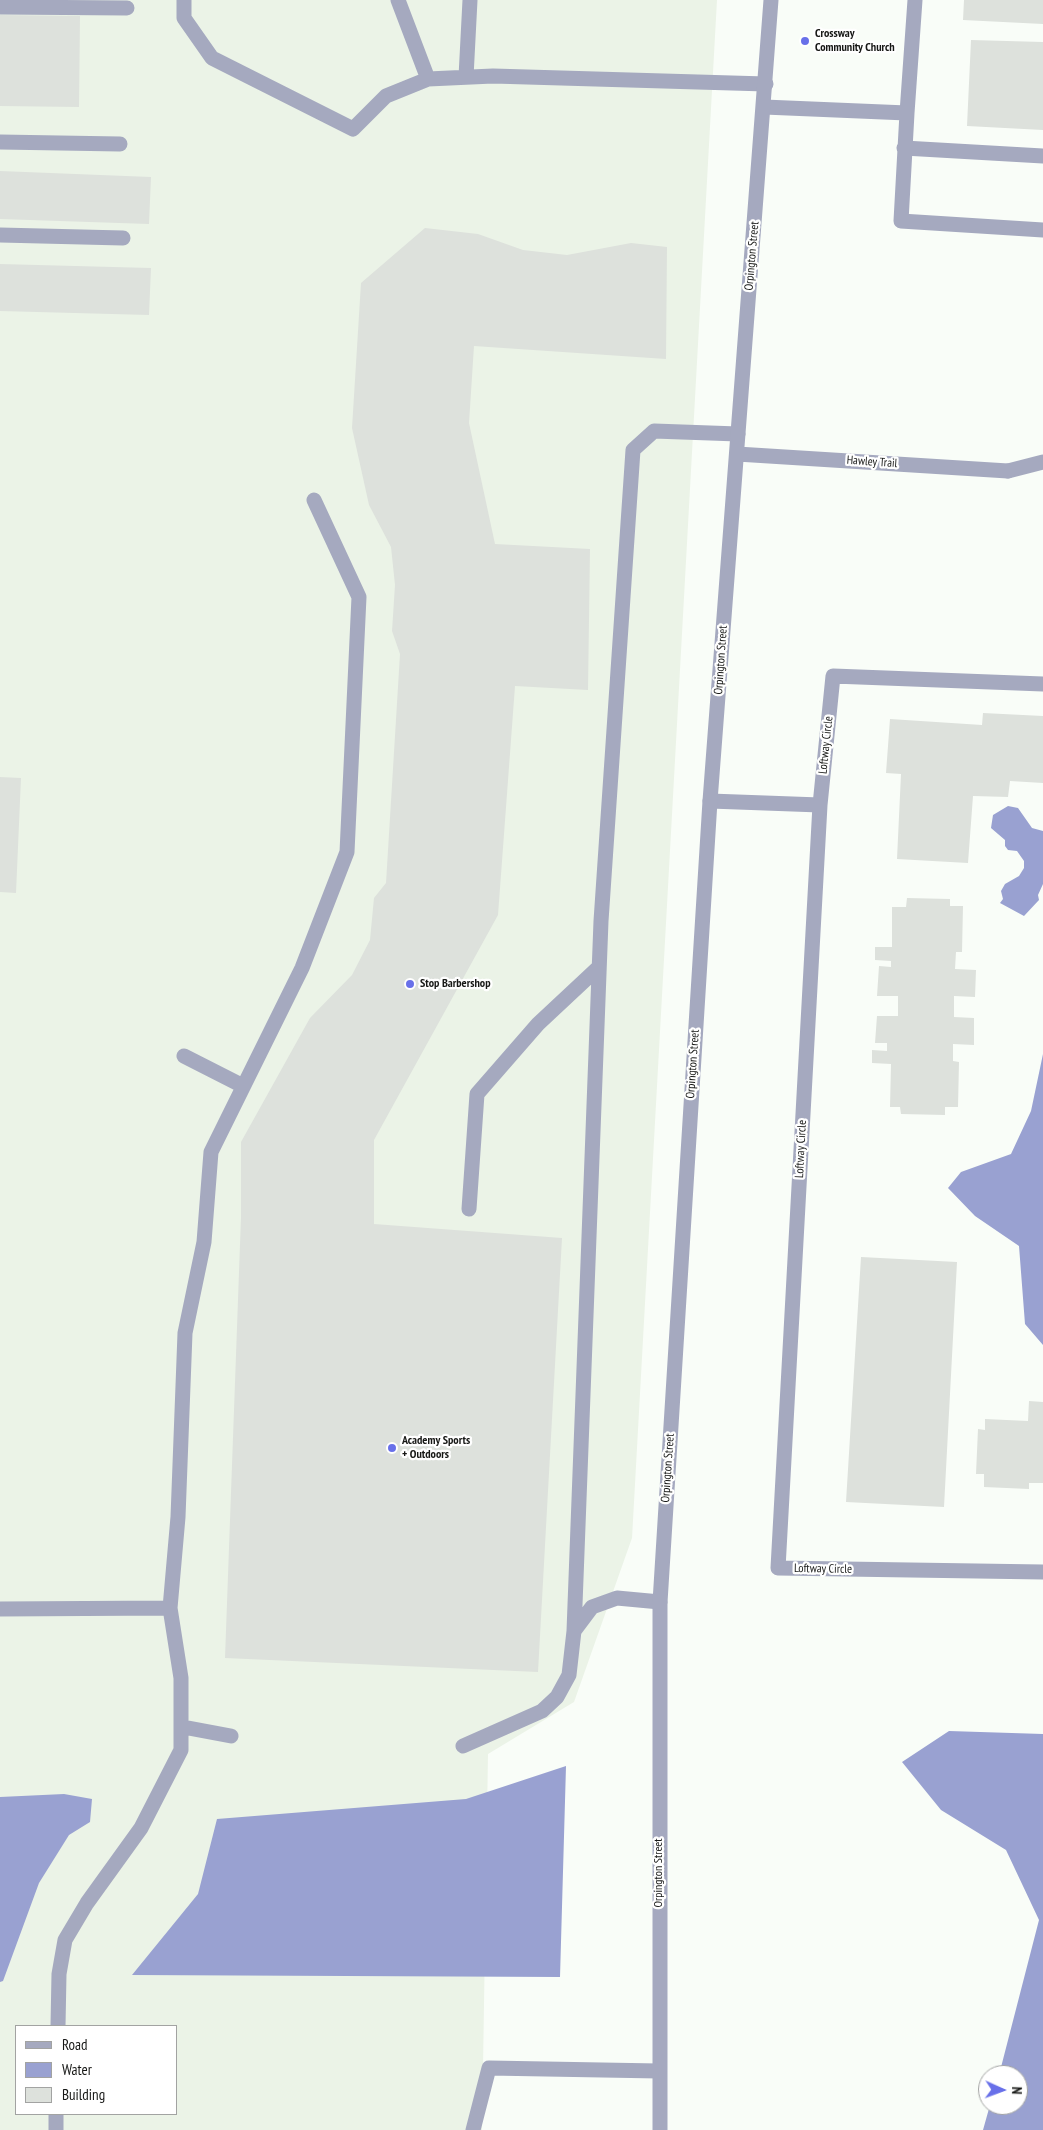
<!DOCTYPE html>
<style>
body{margin:0}
#map{position:relative;width:1043px;height:2130px;overflow:hidden;background:#f9fdf8;font-family:"PT Sans Narrow",sans-serif}
canvas{display:block}
.legend{position:absolute;left:15px;top:2025px;width:162px;height:90px;box-sizing:border-box;background:#fff;border:1px solid #a2a3a2;margin:0;padding:6px 9px;list-style:none;font-size:15px;color:#171816}
.legend li{display:flex;align-items:center;gap:10px;height:25px}
.legend b{width:25px;border:1px solid #a2a3a2}
.north{position:absolute;left:978px;top:2065px;width:50px;height:50px;box-sizing:border-box;background:#fff;border:1px solid #a2a3a2;border-radius:50%;rotate:92deg;font-size:14px;font-weight:700;line-height:20px;text-align:center;color:#171816}
.north::after{content:'';display:block;margin:auto;width:18px;height:22px;background:#6870e9;clip-path:polygon(50% 0,100% 100%,50% 72%,0 100%)}
</style>
<div id="map">
<canvas width="1043" height="2130"></canvas>
<ul class="legend">
<li><b style="height:6px;background:#a5a9bf"></b>Road</li>
<li><b style="height:14px;background:#99a1d1"></b>Water</li>
<li><b style="height:14px;background:#dde1dc"></b>Building</li>
</ul>
<div class="north">N</div>
</div>
<script>
const g = document.querySelector('canvas').getContext('2d');
g.lineJoin = 'round';
function fill(path, color) { g.fillStyle = color; g.fill(path, 'evenodd'); }
const shape = rows => new Path2D(rows.map(r => 'M' + r).join(''));
function stroke(path, color, width, dash) { g.strokeStyle = color; g.lineWidth = width; g.lineCap = dash ? 'butt' : 'round'; g.setLineDash(dash || []); g.stroke(path); }
function label(font, color, halo, rows, align = 'center') {
  g.font = font + ' "PT Sans Narrow",sans-serif'; g.lineWidth = 4.5; g.setLineDash([]); g.textBaseline = 'middle'; g.strokeStyle = halo; g.fillStyle = color; for (const [text, x, y, turn = 0] of rows) {
    g.save(); g.translate(x, y); g.rotate((+turn || 0) * Math.PI / 180); g.textAlign = isNaN(turn) ? turn : align; if (halo) g.strokeText(text, 0, 0); g.fillText(text, 0, 0); g.restore();
  }
}
const built = shape([
 [0,0,717,0,632,1538,574,1702,488,1754,482,2130,0,2130],
 [16,2026,176,2026,176,2114,16,2114]
]);
const water = shape([
 [1008,806,1018,808,1032,828,1043,831,1043,884,1038,895,1039,900,1024,916,1000,903,1003,899,1001,891,1005,884,1019,876,1024,868,1024,861,1017,851,1008,850,1005,846,1005,840,991,828,993,815],
 [1043,1054,1043,1345,1025,1324,1019,1246,975,1216,948,1188,961,1172,1011,1154,1031,1111],
 [949,1731,1043,1734,1043,2130,983,2130,990,2105,1018,2105,1018,2075,999,2075,1039,1920,1006,1850,941,1810,902,1762],
 [566,1766,560,1977,132,1975,198,1894,217,1819,466,1799],
 [64,1794,92,1799,90,1822,69,1835,39,1883,3,1981,0,1982,0,1797]
]);
const building = shape([
 [964,0,1043,0,1043,24,963,20],
 [0,15,80,16,79,107,0,106],
 [971,40,1043,42,1043,130,967,126],
 [0,171,151,177,149,224,0,219],
 [425,228,478,234,523,250,567,255,631,243,667,247,666,359,474,346,469,423,495,544,590,549,588,690,515,686,498,915,374,1140,374,1224,562,1238,538,1672,225,1658,241,1217,241,1142,310,1018,352,975,370,940,374,898,386,883,400,654,392,631,395,585,391,547,369,505,352,428,361,283],
 [0,264,151,268,149,315,0,311],
 [983,713,1043,716,1043,783,1010,781,1008,797,973,796,968,863,897,859,901,774,886,773,890,719,982,725],
 [0,777,21,778,16,893,0,892],
 [907,898,950,899,950,906,963,906,962,952,956,952,955,969,976,970,975,997,954,996,954,1017,974,1018,974,1045,953,1044,953,1061,959,1062,958,1107,945,1107,945,1115,901,1114,900,1107,890,1107,891,1064,872,1063,872,1050,887,1051,887,1043,875,1043,877,1016,898,1016,898,996,877,996,879,966,891,967,891,961,875,960,875,947,892,947,892,907,906,907],
 [861,1257,957,1262,944,1507,846,1502],
 [1029,1401,1043,1402,1043,1483,1029,1483,1029,1489,984,1487,984,1474,976,1474,978,1429,985,1430,985,1419,1028,1421]
]);
const service = shape([
 [184,0,184,18,212,58,353,129,386,96,428,79,493,76,766,84],
 [398,0,428,79],
 [0,7,127,8],
 [466,77,470,0],
 [764,107,907,113,901,221,1043,230],
 [907,113,915,0],
 [0,142,120,144],
 [904,148,1043,156],
 [0,235,123,238],
 [1008,471,1043,462],
 [1043,684,833,676,820,805,778,1568,1043,1572],
 [710,801,820,805],
 [184,1056,243,1086],
 [469,1209,477,1094,538,1024,599,967],
 [0,1609,170,1608],
 [574,1631,601,921,633,450,654,431,738,434],
 [183,1727,231,1736],
 [463,1746,542,1711,557,1697,569,1675,574,1631,592,1607,617,1598,660,1602],
 [58,2026,59,1974,65,1940,87,1903,141,1828,181,1750,181,1678,170,1608,178,1517,185,1333,204,1242,211,1152,302,968,347,852,359,597,314,500],
 [56,2130,56,2114],
 [473,2130,489,2068,659,2071]
]);
const minor = shape([
 [737,454,1008,471],
 [660,2130,660,1602,710,801,771,0]
]);
const markers = [
 [805,41,5,"#6870e9"],
 [410,984,5,"#6870e9"],
 [392,1448,5,"#6870e9"]
];
const poiNames = [
 ["Crossway",815,34],
 ["Community Church",815,48],
 ["Stop Barbershop",420,984],
 ["Academy Sports",402,1441],
 ["+ Outdoors",402,1455]
];
const streetNames = [
 ["Orpington Street",752,256,-85],
 ["Hawley Trail",872,462,4],
 ["Orpington Street",721,660,-86],
 ["Loftway Circle",826,745,-84],
 ["Orpington Street",693,1064,-86],
 ["Loftway Circle",801,1149,-87],
 ["Orpington Street",668,1468,-86],
 ["Loftway Circle",823,1569,1],
 ["Orpington Street",659,1873,-90]
];
fill(built, '#ebf3e7');
fill(water, '#99a1d1');
fill(building, '#dde1dc');
stroke(service, '#a5a9bf', 15);
stroke(minor, '#a5a9bf', 15);
for (const [x, y, r, color] of markers) { const dot = new Path2D(); dot.arc(x, y, r, 0, 2 * Math.PI); g.fillStyle = color; g.fill(dot); stroke(dot, '#fff', 2); }
label('bold 12px', '#171816', '#fff', poiNames, 'left');
label('12px', '#171816', '#fff', streetNames);
</script>
